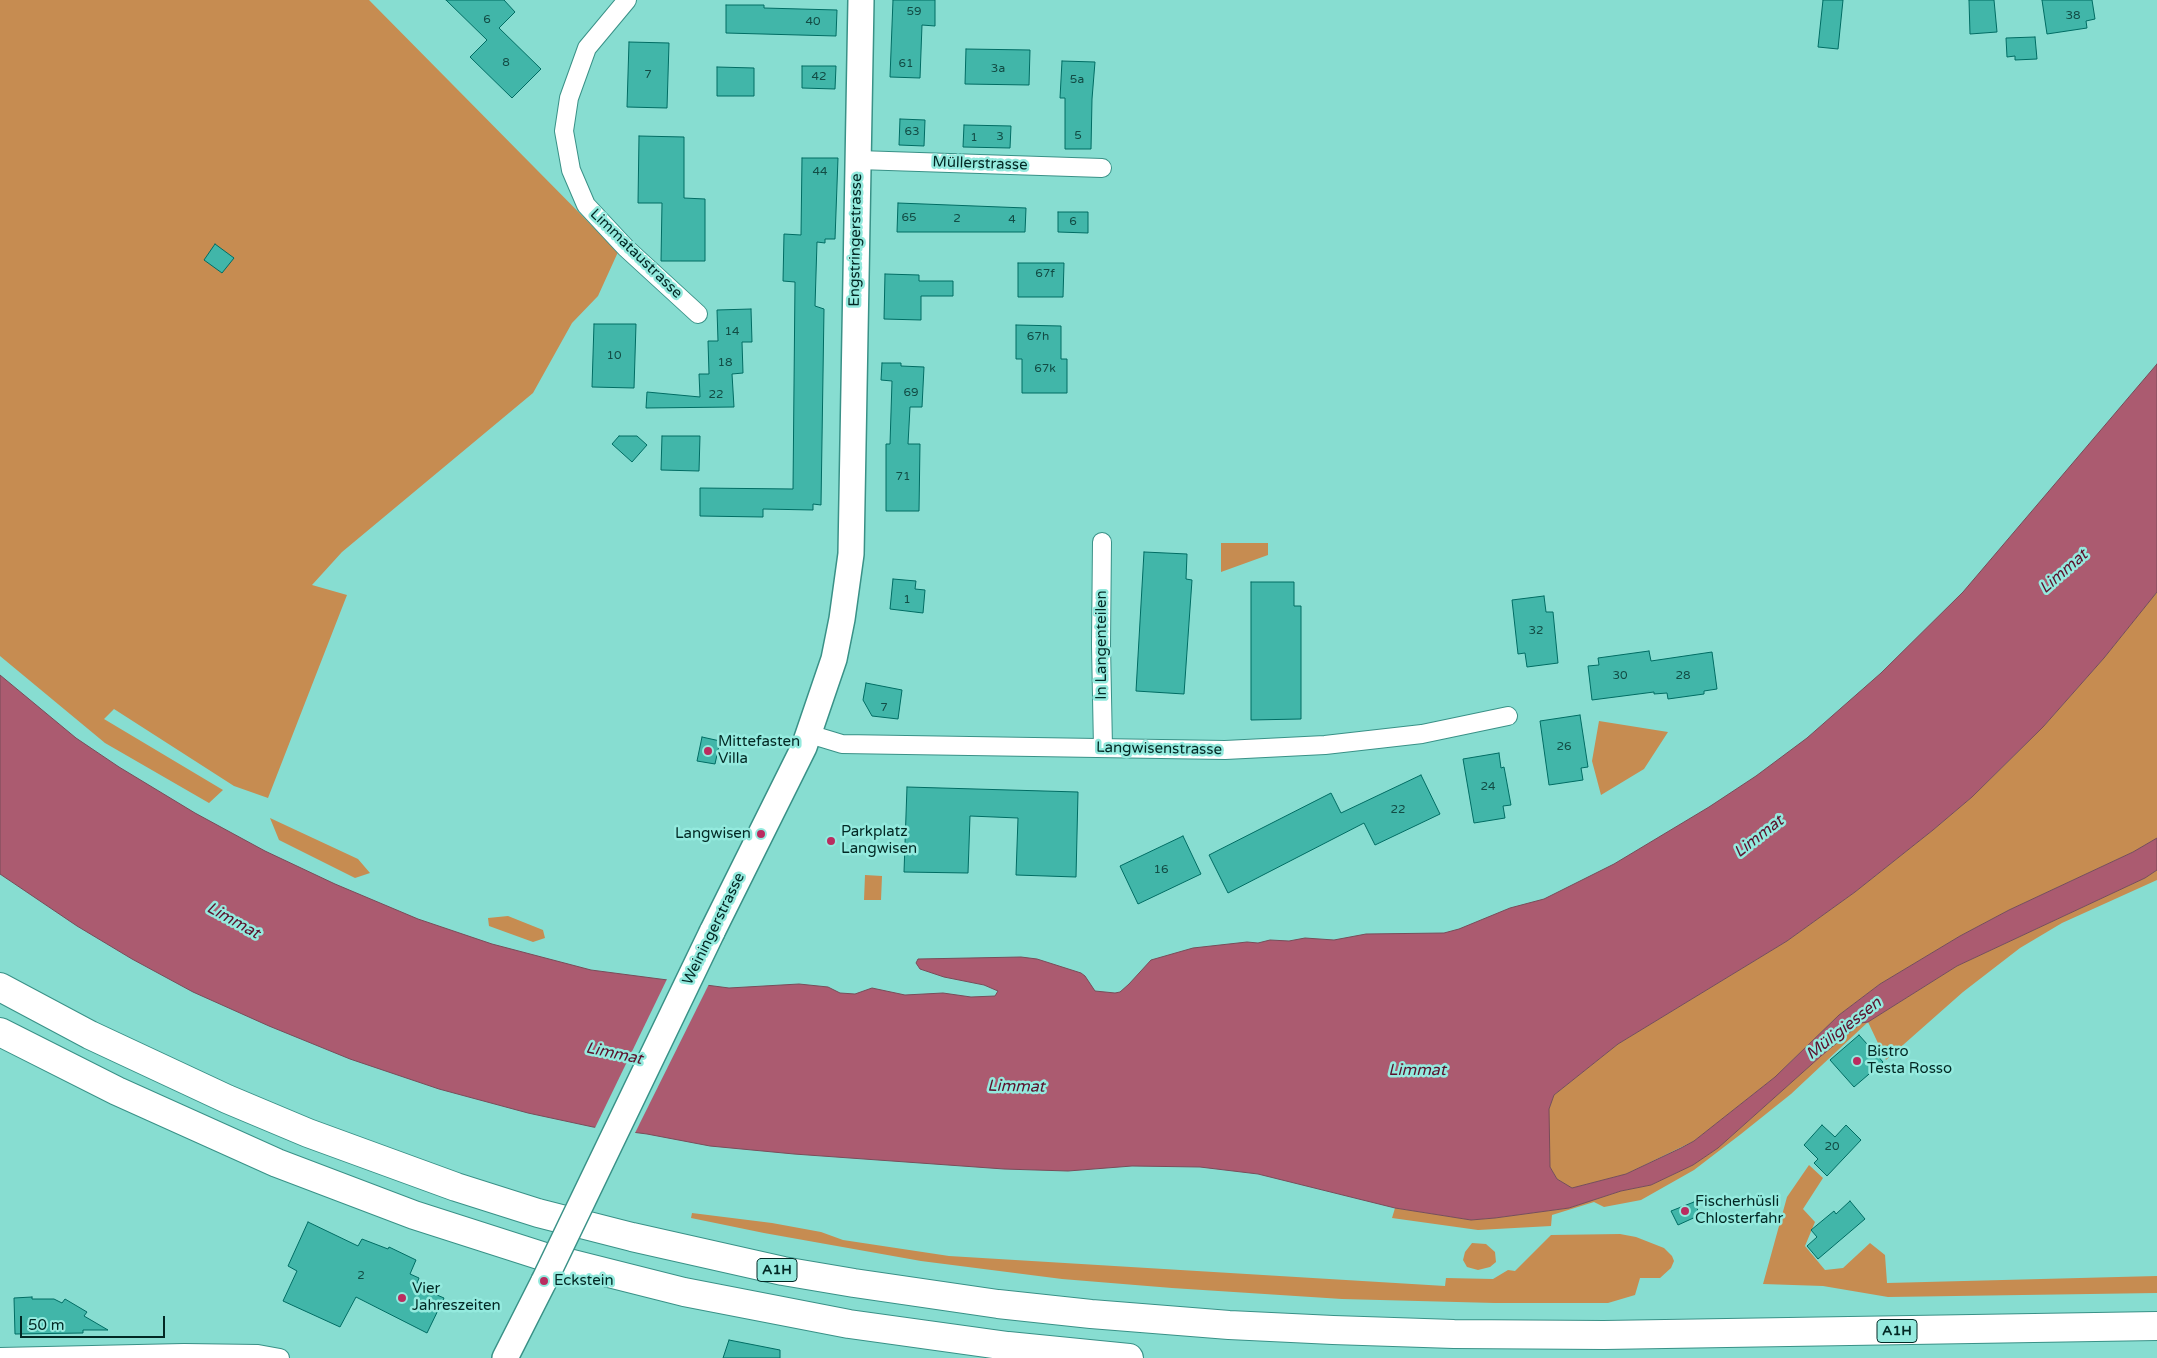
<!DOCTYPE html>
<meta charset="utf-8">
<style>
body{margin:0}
#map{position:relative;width:2157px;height:1358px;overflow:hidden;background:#87ddd1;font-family:"Varela Round",sans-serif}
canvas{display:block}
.scale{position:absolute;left:20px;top:1316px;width:145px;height:22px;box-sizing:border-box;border:2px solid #022824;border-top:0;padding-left:6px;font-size:15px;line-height:18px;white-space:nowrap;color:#022824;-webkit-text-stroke:4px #94eade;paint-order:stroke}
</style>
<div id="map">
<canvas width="2157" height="1358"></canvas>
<div class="scale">50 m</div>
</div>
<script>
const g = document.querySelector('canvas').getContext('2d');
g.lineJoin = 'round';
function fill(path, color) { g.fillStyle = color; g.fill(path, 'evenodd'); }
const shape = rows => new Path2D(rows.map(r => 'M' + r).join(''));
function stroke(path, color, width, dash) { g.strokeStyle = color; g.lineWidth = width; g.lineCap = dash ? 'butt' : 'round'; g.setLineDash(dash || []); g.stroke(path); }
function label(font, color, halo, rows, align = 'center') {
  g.font = font + ' "Varela Round",sans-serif'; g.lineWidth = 5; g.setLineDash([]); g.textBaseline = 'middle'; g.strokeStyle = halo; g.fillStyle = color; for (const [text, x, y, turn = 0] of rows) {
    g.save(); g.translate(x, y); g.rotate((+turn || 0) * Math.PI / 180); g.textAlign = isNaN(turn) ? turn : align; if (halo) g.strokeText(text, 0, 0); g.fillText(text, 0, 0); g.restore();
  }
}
const green = shape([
 [0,0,369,0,618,252,598,296,572,323,533,393,342,552,312,585,347,595,268,798,234,786,114,709,104,719,223,790,209,803,105,743,0,656],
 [1221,543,1268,543,1268,555,1221,572],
 [2157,592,2157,838,2133,852,2009,910,1960,936,1880,984,1839,1015,1775,1077,1694,1141,1626,1174,1572,1188,1557,1179,1550,1167,1549,1148,1549,1109,1554,1095,1618,1044,1787,941,1855,892,1933,830,1972,797,2043,727,2104,658],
 [1599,721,1668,732,1644,769,1601,795,1592,761],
 [270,818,358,859,370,873,355,878,279,840],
 [2157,870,2157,880,2062,923,2020,948,1963,992,1886,1060,1868,1022,1791,1094,1741,1134,1694,1170,1641,1200,1604,1207,1594,1202,1552,1215,1551,1226,1478,1230,1392,1218,1395,1208,1471,1220,1495,1218,1569,1208,1621,1191,1651,1185,1693,1165,1718,1148,1821,1056,1861,1023,1868,1022,1957,966,2145,878],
 [865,875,882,876,881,900,864,900],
 [508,916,543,930,545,938,533,942,489,926,488,918],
 [1809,1165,1823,1178,1803,1209,1815,1222,1805,1246,1825,1270,1843,1268,1870,1243,1885,1255,1887,1283,2157,1276,2157,1293,1888,1297,1823,1286,1763,1284,1787,1197],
 [692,1213,772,1223,821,1232,843,1240,949,1256,1445,1286,1446,1278,1493,1279,1508,1270,1515,1271,1551,1235,1620,1234,1636,1237,1664,1248,1672,1256,1674,1261,1671,1268,1660,1278,1640,1278,1635,1295,1608,1303,1495,1303,1342,1299,1172,1288,1062,1279,921,1261,764,1233,691,1218],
 [1472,1243,1486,1244,1495,1252,1496,1262,1490,1267,1478,1270,1467,1267,1463,1260,1465,1252]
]);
const water = shape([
 [2157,364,2157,592,2104,658,2043,727,1972,797,1933,830,1855,892,1787,941,1618,1044,1554,1095,1549,1109,1550,1167,1557,1179,1572,1188,1626,1174,1681,1148,1694,1141,1775,1077,1839,1015,1880,984,1960,936,2009,910,2133,852,2157,838,2157,870,2145,878,1957,966,1868,1022,1861,1023,1821,1056,1718,1148,1693,1165,1651,1185,1621,1191,1569,1208,1495,1218,1471,1220,1395,1208,1258,1174,1200,1167,1132,1166,1068,1171,1004,1169,794,1154,710,1146,647,1134,593,1127,528,1113,439,1089,350,1059,269,1026,193,992,132,959,77,926,0,874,0,675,76,738,119,767,195,813,265,851,335,884,418,919,492,944,591,970,729,988,799,984,828,987,840,993,855,994,872,988,905,995,943,993,971,997,995,996,998,991,984,985,944,977,920,969,916,963,918,959,1021,957,1037,959,1081,973,1085,976,1095,991,1115,993,1120,992,1129,984,1151,960,1193,948,1247,942,1258,943,1270,940,1289,941,1305,938,1334,940,1366,934,1444,933,1459,929,1510,908,1544,899,1614,864,1709,807,1756,776,1807,738,1881,673,1963,592,2157,364]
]);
const pier = shape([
 [668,977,710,982,634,1135,594,1130]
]);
const building = shape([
 [446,0,504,0,515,12,499,28,541,69,512,98,470,57,487,40,446,0],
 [893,0,935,0,935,26,922,25,920,78,890,77,893,0],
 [1823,0,1843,0,1838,49,1818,47,1823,0],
 [1969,0,1994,0,1997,32,1970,34,1969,0],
 [2042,0,2092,0,2095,19,2086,21,2087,28,2047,34,2042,0],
 [726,5,764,5,764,8,837,10,836,36,726,33,726,5],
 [2035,37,2037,59,2015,60,2015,56,2007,57,2006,38,2035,37],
 [629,42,669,43,667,108,627,107,629,42],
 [966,49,1030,50,1029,85,965,84,966,49],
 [1062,61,1095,62,1092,99,1091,149,1065,149,1065,98,1060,98,1062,61],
 [802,66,836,66,835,89,802,88,802,66],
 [717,67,754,68,754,96,717,96,717,67],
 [900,119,925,120,924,146,899,145,900,119],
 [964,125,1011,126,1010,148,963,147,964,125],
 [639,136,684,137,684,198,705,199,705,261,661,261,662,203,638,203,639,136],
 [802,158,838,158,835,239,825,239,825,243,817,242,815,306,824,309,821,505,813,504,813,510,763,509,763,517,700,516,700,488,793,489,795,282,783,281,784,234,801,235,802,158],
 [898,203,1026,208,1025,232,897,232,898,203],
 [1058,212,1088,212,1088,233,1058,232,1058,212],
 [215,244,234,258,222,273,204,260,215,244],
 [1018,263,1064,263,1063,297,1018,297,1018,263],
 [885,274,919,275,919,281,953,281,953,296,921,296,921,320,884,319,885,274],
 [751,309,752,342,742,342,743,373,732,374,734,407,646,408,647,392,700,397,699,374,709,374,708,341,718,341,717,310,751,309],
 [594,324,636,324,634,388,592,387,594,324],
 [1016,325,1061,326,1061,359,1067,359,1067,393,1022,393,1022,359,1016,359,1016,325],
 [882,363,901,363,901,366,924,367,922,407,910,407,908,444,920,444,919,511,886,511,886,444,890,444,892,381,881,380,882,363],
 [619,436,637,436,647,445,632,462,612,444,619,436],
 [662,436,700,436,699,471,661,470,662,436],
 [1144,552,1187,554,1186,579,1192,580,1184,694,1136,691,1144,552],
 [893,579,916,581,915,589,925,590,923,613,890,609,893,579],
 [1251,582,1294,582,1294,606,1301,606,1301,719,1251,720,1251,582],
 [1544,596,1546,612,1553,612,1558,663,1527,667,1525,653,1518,654,1512,600,1544,596],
 [1649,651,1651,661,1712,652,1717,689,1704,691,1704,694,1668,699,1667,693,1654,694,1654,692,1592,700,1588,666,1599,665,1598,658,1649,651],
 [866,683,902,690,898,719,872,716,863,700,866,683],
 [1580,715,1588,767,1581,768,1583,780,1549,785,1540,721,1580,715],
 [702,737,720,741,715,764,697,761,702,737],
 [1499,753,1501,768,1504,767,1511,805,1503,806,1505,818,1474,823,1463,759,1499,753],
 [1421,775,1440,814,1375,845,1364,823,1228,893,1209,855,1331,793,1341,813,1421,775],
 [907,787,1078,792,1076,877,1016,875,1018,818,970,816,968,873,904,872,907,787],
 [1183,836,1201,874,1138,904,1120,866,1183,836],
 [1859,1035,1883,1062,1854,1087,1830,1060,1859,1035],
 [1822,1125,1835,1137,1846,1125,1861,1140,1827,1176,1814,1163,1818,1159,1804,1145,1822,1125],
 [1850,1201,1865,1219,1818,1259,1807,1246,1817,1237,1811,1230,1834,1211,1836,1214,1850,1201],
 [1694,1202,1700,1215,1678,1225,1671,1211,1694,1202],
 [308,1222,358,1246,362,1239,388,1249,389,1247,416,1260,410,1274,419,1278,416,1286,444,1298,427,1333,356,1297,340,1327,283,1301,297,1271,288,1266,308,1222],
 [32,1297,32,1299,54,1299,62,1303,65,1299,87,1312,84,1316,108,1330,83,1330,83,1333,15,1334,14,1298,32,1297],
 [729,1340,780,1350,780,1358,723,1358,729,1340]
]);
const street = shape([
 [627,0,587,48,569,98,564,131,571,170,586,205,626,248,698,314],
 [858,160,1102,168],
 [1102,542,1101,645,1103,748],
 [809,734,842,744,1225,750,1325,745,1422,734,1508,716],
 [0,1357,184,1353,258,1354,280,1358]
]);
const secondary = shape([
 [712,932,804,747,834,659,842,619,851,554,861,0],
 [505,1358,544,1281]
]);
const highway = shape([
 [0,987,90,1035,227,1099,308,1133,456,1187,538,1213,632,1237,783,1271,854,1283,998,1304,1091,1314,1229,1325,1333,1330,1454,1334,1604,1335,2157,1326],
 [0,1032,117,1091,277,1163,414,1215,545,1257,684,1292,849,1324,1008,1346,1129,1358]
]);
const secondaryBridge = shape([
 [544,1281,712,932]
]);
const markers = [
 [708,751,5,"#ba2c5f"],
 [761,834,5,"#ba2c5f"],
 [831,841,5,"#ba2c5f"],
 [1857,1061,5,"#ba2c5f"],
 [1685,1211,5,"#ba2c5f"],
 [544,1281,5,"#ba2c5f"],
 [402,1298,5,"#ba2c5f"]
];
const numberNames = [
 ["59",914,12],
 ["38",2073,16],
 ["6",487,20],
 ["40",813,22],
 ["8",506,63],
 ["61",906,64],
 ["3a",998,69],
 ["7",648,75],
 ["42",819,77],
 ["5a",1077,80],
 ["63",912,132],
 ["5",1078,136],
 ["3",1000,137],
 ["1",974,138],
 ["44",820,172],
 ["65",909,218],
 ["2",957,219],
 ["4",1012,220],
 ["6",1073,222],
 ["67f",1045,274],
 ["14",732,332],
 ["67h",1038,337],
 ["10",614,356],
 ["18",725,363],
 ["67k",1045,369],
 ["69",911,393],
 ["22",716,395],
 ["71",903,477],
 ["1",907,600],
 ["32",1536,631],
 ["30",1620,676],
 ["28",1683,676],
 ["7",884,708],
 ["26",1564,747],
 ["24",1488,787],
 ["22",1398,810],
 ["16",1161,870],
 ["20",1832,1147],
 ["2",361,1276]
];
const shields = [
 [777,1270,40],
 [1897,1331,40]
];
const shieldNames = [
 ["A1H",777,1270],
 ["A1H",1897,1331]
];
const streetNames = [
 ["Müllerstrasse",980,164,2],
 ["Engstringerstrasse",856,240,-89],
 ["Limmataustrasse",636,254,44],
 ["In Langenteilen",1102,645,-90],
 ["Langwisenstrasse",1159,749,1],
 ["Weiningerstrasse",714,929,-64]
];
const poiNames = [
 ["Mittefasten",718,742],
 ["Villa",718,759],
 ["Parkplatz",841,832],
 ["Langwisen",841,849],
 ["Langwisen",751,834,"right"],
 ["Bistro",1867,1052],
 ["Testa Rosso",1867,1069],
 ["Fischerhüsli",1695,1202],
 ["Chlosterfahr",1695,1219],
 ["Eckstein",554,1281],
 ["Vier",412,1289],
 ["Jahreszeiten",412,1306]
];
const waterNames = [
 ["Limmat",2064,572,-41],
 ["Limmat",1759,837,-38],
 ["Limmat",233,921,29],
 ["Müligiessen",1844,1029,-38],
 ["Limmat",614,1054,12],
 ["Limmat",1417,1071],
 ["Limmat",1016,1087,1]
];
fill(green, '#c68c51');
fill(water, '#ab5b70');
stroke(water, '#784c59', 1);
fill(pier, '#87ddd1');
fill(building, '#41b6a9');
stroke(building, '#006c63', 1);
stroke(street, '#399187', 20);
stroke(secondary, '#399187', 28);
stroke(highway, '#399187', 30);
stroke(street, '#fff', 18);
stroke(secondary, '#fff', 25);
stroke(highway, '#fff', 28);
stroke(secondaryBridge, '#399187', 28, []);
stroke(secondaryBridge, '#fff', 25);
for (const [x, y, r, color] of markers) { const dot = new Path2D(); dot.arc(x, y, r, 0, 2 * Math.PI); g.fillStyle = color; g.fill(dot); stroke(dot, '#94eade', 2); }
label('12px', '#124c45', null, numberNames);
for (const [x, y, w] of shields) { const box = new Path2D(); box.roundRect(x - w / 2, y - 11.5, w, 23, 4); g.fillStyle = '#94eade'; g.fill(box); stroke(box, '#022824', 1); }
label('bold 14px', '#022824', null, shieldNames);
label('15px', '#022824', '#94eade', streetNames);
label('15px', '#022824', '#94eade', poiNames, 'left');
label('italic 16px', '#5b102b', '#94eade', waterNames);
</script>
